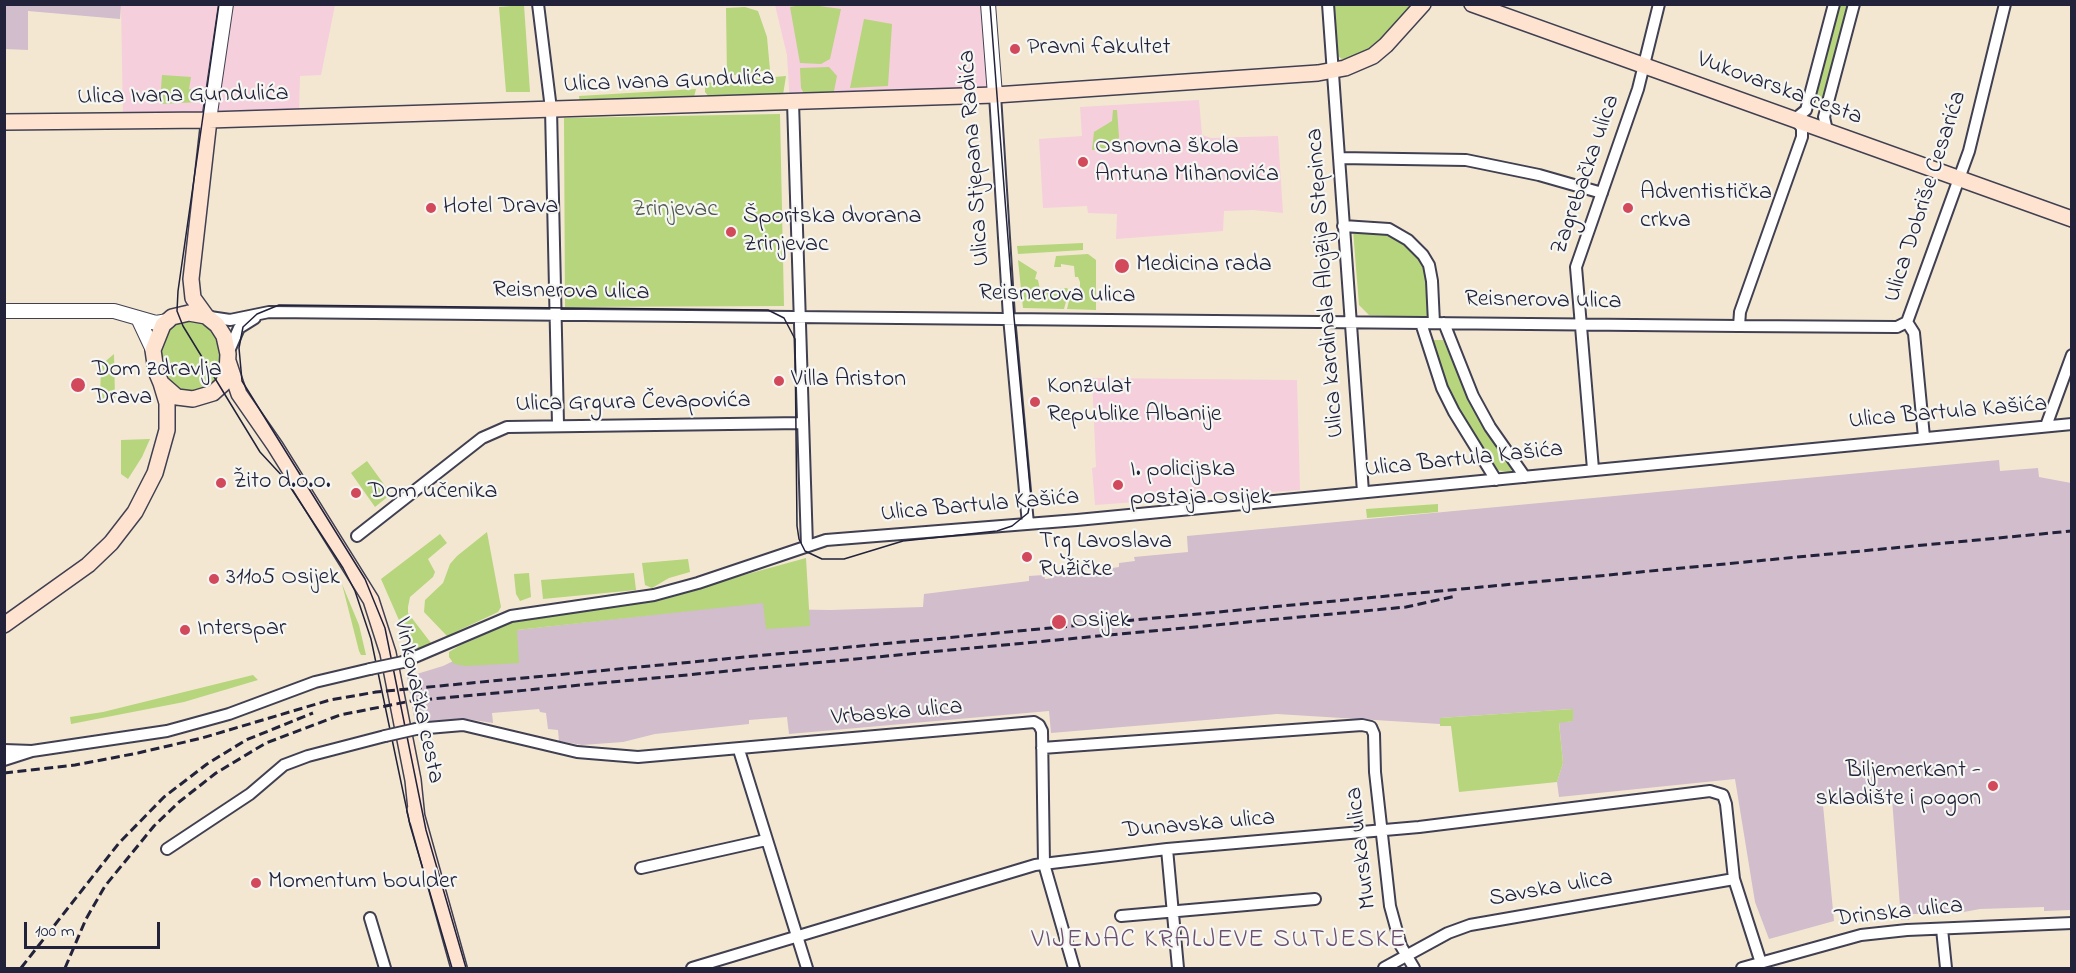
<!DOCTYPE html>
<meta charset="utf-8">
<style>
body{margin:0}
#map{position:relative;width:2076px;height:973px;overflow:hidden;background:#f3e7d2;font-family:"Indie Flower",sans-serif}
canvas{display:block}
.frame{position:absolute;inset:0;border:6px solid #22223b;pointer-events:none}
.scale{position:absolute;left:24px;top:922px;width:136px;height:27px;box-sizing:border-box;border:3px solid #22223b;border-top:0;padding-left:8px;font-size:18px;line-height:21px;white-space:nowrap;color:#22223b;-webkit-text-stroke:4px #f6f6f2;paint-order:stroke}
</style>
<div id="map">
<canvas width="2076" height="973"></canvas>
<div class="frame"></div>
<div class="scale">100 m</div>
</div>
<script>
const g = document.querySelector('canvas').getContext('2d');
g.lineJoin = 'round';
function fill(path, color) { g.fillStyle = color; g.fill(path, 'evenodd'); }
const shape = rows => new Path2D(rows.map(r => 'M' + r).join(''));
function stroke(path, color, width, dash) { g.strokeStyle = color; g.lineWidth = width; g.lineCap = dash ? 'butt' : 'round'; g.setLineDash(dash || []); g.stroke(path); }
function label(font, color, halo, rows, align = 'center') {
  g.font = font + ' "Indie Flower",sans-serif'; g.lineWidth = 4.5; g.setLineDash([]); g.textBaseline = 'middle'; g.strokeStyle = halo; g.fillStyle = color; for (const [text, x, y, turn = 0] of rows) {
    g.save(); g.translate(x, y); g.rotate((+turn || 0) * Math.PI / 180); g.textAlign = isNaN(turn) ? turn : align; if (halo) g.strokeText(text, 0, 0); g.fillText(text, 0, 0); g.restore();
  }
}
const built = shape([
 [121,5,357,5,335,5,321,75,300,76,299,112,123,118],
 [775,5,984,5,992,98,790,105,787,55],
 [1199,100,1202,135,1211,138,1278,136,1283,213,1253,210,1224,211,1223,231,1116,239,1117,214,1088,213,1087,206,1043,208,1039,139,1082,136,1080,107],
 [1092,378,1297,380,1300,490,1095,505,1092,468,1096,467]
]);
const industrial = shape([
 [5,4,121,5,120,19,28,11,28,50,5,49],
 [1999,460,2000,471,2038,468,2039,477,2071,483,2071,910,2044,911,2044,907,1980,909,1953,914,1911,914,1909,920,1901,920,1892,798,1844,802,1823,805,1834,921,1769,939,1755,902,1735,779,1559,797,1557,782,1563,763,1559,722,1573,721,1573,709,1440,718,1440,724,1277,714,1051,733,1049,711,789,734,787,717,749,720,749,724,655,734,623,742,582,745,559,741,558,730,548,729,546,713,540,712,539,709,492,713,493,723,466,719,415,723,407,677,443,666,517,630,764,602,765,609,831,610,923,607,924,594,1029,581,1029,576,1044,575,1045,579,1053,578,1052,574,1069,572,1070,577,1106,573,1106,569,1119,567,1119,563,1135,561,1134,557,1188,552,1187,536]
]);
const green = shape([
 [805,4,841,9,830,59,821,64,800,63,790,7],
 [524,5,530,92,506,92,499,7],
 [1333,5,1410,5,1411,11,1379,46,1347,63,1338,56],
 [1838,5,1851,5,1825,104,1813,100],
 [745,7,758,11,767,37,770,70,727,76,726,8],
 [864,19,892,24,888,86,850,88],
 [829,67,837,76,833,96,806,97,801,88,800,68],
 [162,75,191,77,189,89,199,91,198,102,160,104],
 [786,76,783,95,710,98,705,92,705,83],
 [696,89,694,97,580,105,579,96],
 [1113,110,1117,110,1119,137,1115,148,1092,150,1094,132,1112,121],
 [780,114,784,306,565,307,564,118],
 [1353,230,1379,230,1408,244,1425,264,1432,311,1426,318,1369,315,1359,305],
 [1083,243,1083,250,1018,254,1017,246],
 [1088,254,1096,260,1096,310,1067,309,1072,289,1080,288,1080,282,1078,277,1075,277,1074,266,1061,264,1061,267,1054,267,1056,256],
 [1018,260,1037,272,1035,279,1038,280,1040,290,1049,288,1050,290,1067,288,1069,291,1064,309,1023,308],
 [197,319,214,330,222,348,220,374,209,389,186,394,169,385,158,356,168,326],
 [1428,340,1443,340,1469,399,1513,469,1510,472,1496,470,1464,423,1439,373],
 [114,354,115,398,100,399,101,365],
 [150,439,142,457,128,479,121,474,121,440],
 [367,461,391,494,375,507,351,473],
 [1438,504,1438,512,1367,518,1366,509],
 [487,532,501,607,498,612,447,636,424,612,425,600,443,583,450,564,457,556],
 [440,534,447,543,428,559,435,572,433,577,410,597,408,607,408,613,431,643,430,646,412,650,381,579],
 [806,558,810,626,766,629,763,603,517,630,519,663,466,666,454,664,449,657,449,652,459,646,513,622,660,598],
 [688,559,690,572,669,578,652,588,645,585,642,563],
 [529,573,531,597,520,601,516,594,514,574],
 [634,573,636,590,543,599,541,580],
 [342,584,359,625,366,655,361,655,359,651],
 [253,675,258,680,184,702,71,724,70,717,103,712],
 [1573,709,1573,721,1559,723,1563,763,1557,782,1459,792,1451,726,1440,726,1440,718]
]);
const minor = shape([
 [538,4,551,109,558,424],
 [1328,4,1363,492],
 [995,95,1009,317,1028,524],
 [793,102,807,546],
 [1827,131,1824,117,1854,4],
 [1339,158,1466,160,1539,175,1602,193],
 [1343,226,1389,229,1408,240,1423,255,1429,265,1432,281,1434,323],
 [210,317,230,320,269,312,1739,326,1897,327,1907,322],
 [1907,322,1969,151,2005,4],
 [1907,322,1914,333,1924,437],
 [1421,323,1442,388,1454,412,1496,480],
 [1444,323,1473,396,1490,427,1525,477],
 [1739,326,1740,312,1802,137,1802,128,1795,119,1806,110,1834,4],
 [229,351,239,328,255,318],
 [2046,426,2072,355],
 [1593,469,1576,267,1638,89,1659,4],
 [357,536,482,438,507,427,803,423],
 [403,662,511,616,654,595,698,583,826,540,1077,520,2072,424],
 [416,729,463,725,577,752,638,757,1034,722,1039,725,1042,731,1044,864,1074,968],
 [1042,748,1362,725,1371,727,1374,734,1375,772,1390,906,1401,946,1414,968],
 [4,750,32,751],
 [739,750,807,968],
 [4,760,32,751,167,731,229,714,315,682,370,669],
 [167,849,250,794,284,765,308,756,385,736],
 [1167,849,1178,968],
 [641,868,766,840],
 [1121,916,1315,899],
 [370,918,385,968],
 [1942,929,1946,968],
 [692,968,1035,865,1167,849,1419,827,1710,791,1723,795,1726,804,1734,879,1761,963],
 [1384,968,1448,933,1470,925,1734,879],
 [1742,968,1861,935,1907,930,2072,923]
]);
const tertiary = shape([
 [988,4,995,95],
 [209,120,226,4],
 [4,311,114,311,156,323,168,321],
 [138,318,153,350]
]);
const secondary = shape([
 [1472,4,2072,219],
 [4,122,209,120,995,95,1318,73,1345,68,1373,56,1386,45,1423,4],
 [189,313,206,316,217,325,224,336,228,354,227,373,223,384,213,393,193,399,177,397,161,383,156,371,153,350,163,325,172,317,189,313],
 [206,316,193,298,191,279,209,120],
 [228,361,239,394,275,446,371,600,388,653,413,780,417,819],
 [4,625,88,565,111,543,135,512,155,473,167,430,167,403,161,383],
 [415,810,459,968]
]);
const tram = shape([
 [219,4,178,291,177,311,183,326,260,452,285,479,343,568,355,591,371,639,410,825,452,968],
 [466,968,426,830,385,628,365,579,242,381,239,348,243,327,257,314,279,305,768,310,784,318,795,339,797,526,799,539,805,551,822,559,844,559,903,541,997,531,1012,526,1028,513,1031,498,1014,317,990,4]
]);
const rail = shape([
 [4,773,75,765,138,753,202,738,330,700,376,692,2072,531],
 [21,968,119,843,164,797,207,764,246,740,313,713],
 [65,968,86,919,105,886,154,826,179,802,216,773,266,743,340,715,411,701,1406,607,1456,596]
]);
const minorBridge = shape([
 [370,669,403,662],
 [385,736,416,729]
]);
const markers = [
 [1015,49,6,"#d1495b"],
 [1083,162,6,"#d1495b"],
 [431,208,6,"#d1495b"],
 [1628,208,6,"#d1495b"],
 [731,232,6,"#d1495b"],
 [1122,266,8,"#d1495b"],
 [779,381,6,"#d1495b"],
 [78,385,8,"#d1495b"],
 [1035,402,6,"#d1495b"],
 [221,483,6,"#d1495b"],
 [1118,485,6,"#d1495b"],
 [356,493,6,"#d1495b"],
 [1027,557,6,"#d1495b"],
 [214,579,6,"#d1495b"],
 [1059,622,8,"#d1495b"],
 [185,630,6,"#d1495b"],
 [1993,786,6,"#d1495b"],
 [256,883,6,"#d1495b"]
];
const poiNames = [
 ["Pravni fakultet",1027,49],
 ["Osnovna škola",1095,148],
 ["Antuna Mihanovića",1095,176],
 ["Adventistička",1640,194],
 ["crkva",1640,222],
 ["Hotel Drava",443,208],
 ["Športska dvorana",743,218],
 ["Zrinjevac",743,246],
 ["Medicina rada",1136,266],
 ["Dom zdravlja",92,371],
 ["Drava",92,399],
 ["Villa Ariston",791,381],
 ["Konzulat",1047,388],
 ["Republike Albanije",1047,416],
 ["I. policijska",1130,471],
 ["postaja Osijek",1130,499],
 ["Žito d.o.o.",233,483],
 ["Dom učenika",368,493],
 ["Trg Lavoslava",1039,543],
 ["Ružičke",1039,571],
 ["31105 Osijek",226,579],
 ["Osijek",1072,622],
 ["Interspar",197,630],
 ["Biljemerkant -",1981,772,"right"],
 ["skladište i pogon",1981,800,"right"],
 ["Momentum boulder",268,883]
];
const streetNames = [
 ["Ulica Ivana Gundulića",669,83,-2],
 ["Vukovarska cesta",1779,90,20],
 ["Ulica Ivana Gundulića",183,97,-1],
 ["Ulica Stjepana Radića",976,158,-94],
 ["Zagrebačka ulica",1587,175,-71],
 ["Ulica Dobriše Cesarića",1927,197,-72],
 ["Ulica kardinala Alojzija Stepinca",1327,283,-94],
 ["Reisnerova ulica",571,293,1],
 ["Reisnerova ulica",1057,296,1],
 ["Reisnerova ulica",1543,302,1],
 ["Ulica Grgura Čevapovića",633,404,-1],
 ["Ulica Bartula Kašića",1948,414,-5],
 ["Ulica Bartula Kašića",1464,461,-6],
 ["Ulica Bartula Kašića",980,507,-5],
 ["Vinkovačka cesta",417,701,78],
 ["Vrbaska ulica",897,714,-5],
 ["Dunavska ulica",1199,826,-5],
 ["Murska ulica",1363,848,-97],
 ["Savska ulica",1551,890,-10],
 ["Drinska ulica",1899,914,-6]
];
const parkNames = [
 ["Zrinjevac",675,211]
];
const neighbourhoodNames = [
 ["VIJENAC KRALJEVE SUTJESKE",1219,942]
];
fill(built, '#f5cfdb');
fill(industrial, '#d1bdcc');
fill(green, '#b6d57c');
stroke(minor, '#414052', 14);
stroke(tertiary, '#414052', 16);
stroke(secondary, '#414052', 18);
stroke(minor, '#fff', 10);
stroke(tertiary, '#fff', 14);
stroke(secondary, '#fee3d1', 15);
stroke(tram, '#22223b', 1.5);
stroke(rail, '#22223b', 3, [9, 4.5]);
stroke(minorBridge, '#414052', 14, []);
stroke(minorBridge, '#fff', 10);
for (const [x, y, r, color] of markers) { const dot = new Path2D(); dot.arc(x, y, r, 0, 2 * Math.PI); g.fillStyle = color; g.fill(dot); stroke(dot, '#f6f6f2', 2); }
label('24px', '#22223b', '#f6f6f2', poiNames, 'left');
label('24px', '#22223b', '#f6f6f2', streetNames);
label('24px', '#4e584e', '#f6f6f2', parkNames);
g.letterSpacing = '1.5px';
label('26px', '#6b4f6e', '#f6f6f2', neighbourhoodNames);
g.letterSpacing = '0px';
</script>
